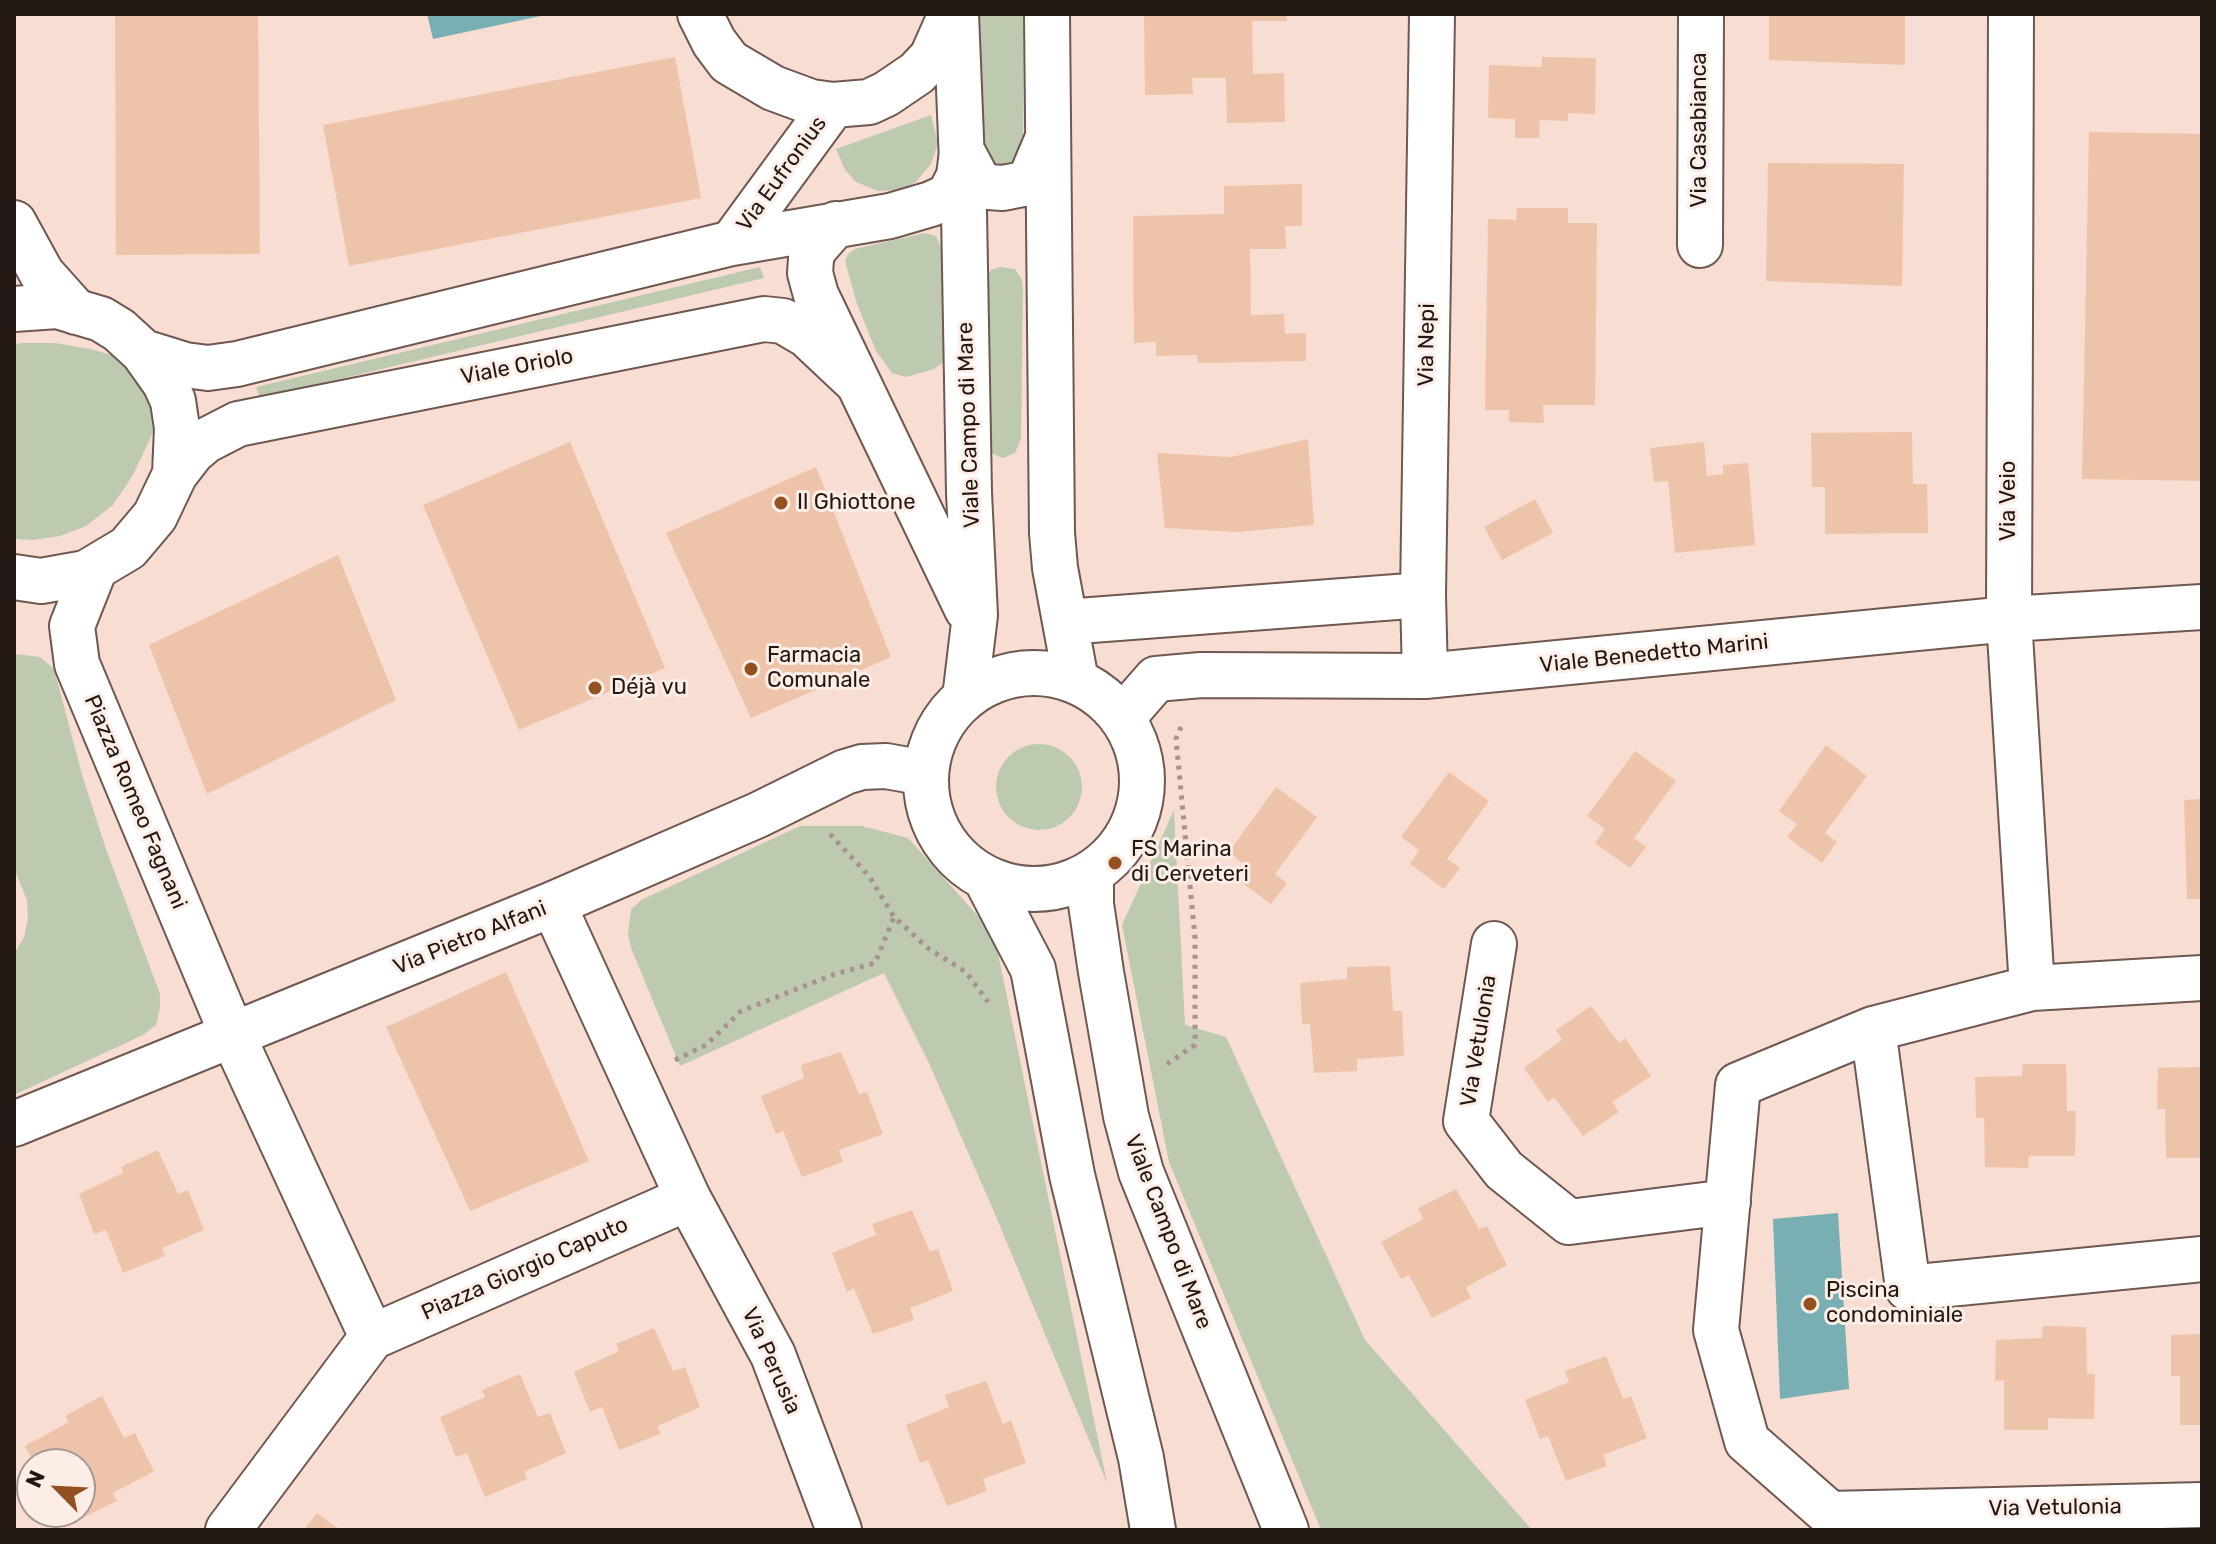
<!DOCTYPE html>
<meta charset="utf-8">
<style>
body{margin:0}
#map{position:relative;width:2216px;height:1544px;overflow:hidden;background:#f8ddd3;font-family:Rubik,sans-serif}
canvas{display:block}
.frame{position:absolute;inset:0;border:16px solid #211814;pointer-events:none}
.north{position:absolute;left:16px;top:1448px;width:80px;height:80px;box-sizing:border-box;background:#fdede7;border:2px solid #a59893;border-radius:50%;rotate:294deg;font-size:22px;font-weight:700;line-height:32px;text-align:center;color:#211814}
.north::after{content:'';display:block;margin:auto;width:28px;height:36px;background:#92511e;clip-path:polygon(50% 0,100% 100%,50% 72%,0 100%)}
</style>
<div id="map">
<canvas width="2216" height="1544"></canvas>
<div class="frame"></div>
<div class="north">N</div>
</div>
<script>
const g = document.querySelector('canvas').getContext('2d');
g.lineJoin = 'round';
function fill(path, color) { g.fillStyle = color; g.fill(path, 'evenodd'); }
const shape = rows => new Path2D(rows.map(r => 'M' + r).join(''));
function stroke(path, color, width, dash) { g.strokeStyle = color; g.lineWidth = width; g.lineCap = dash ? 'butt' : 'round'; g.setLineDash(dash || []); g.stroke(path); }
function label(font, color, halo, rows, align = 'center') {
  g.font = font + ' Rubik,sans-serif'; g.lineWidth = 6; g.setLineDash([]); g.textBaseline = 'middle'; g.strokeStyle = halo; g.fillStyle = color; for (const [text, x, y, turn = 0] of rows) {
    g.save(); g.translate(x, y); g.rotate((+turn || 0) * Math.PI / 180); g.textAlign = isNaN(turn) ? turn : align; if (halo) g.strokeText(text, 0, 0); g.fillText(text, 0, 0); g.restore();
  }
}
const green = shape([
 [978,14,1024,14,1023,145,1016,160,1001,165,993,164,982,153,978,118],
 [931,115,938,143,931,164,916,182,901,190,878,191,856,182,845,170,836,149],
 [925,233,936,236,944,254,947,360,934,369,906,377,892,373,876,351,857,304,845,261,848,254,855,249],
 [760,267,764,278,260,398,256,387],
 [1000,267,1015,269,1022,280,1023,289,1021,439,1015,453,1003,458,991,453,984,446,984,280,991,270],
 [21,343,55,343,90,349,115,356,153,376,157,424,133,475,113,505,86,526,60,536,33,540,14,539,14,345],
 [17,654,40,657,54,669,83,778,106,849,160,994,160,1008,156,1025,143,1035,14,1095,14,954,24,937,28,918,27,900,14,868,14,657],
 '996 787a43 43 0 1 1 86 0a43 43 0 1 1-86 0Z',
 [1174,810,1185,1025,1226,1037,1365,1340,1532,1530,1321,1530,1169,1162,1122,925],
 [800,826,862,826,908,838,994,934,1107,1483,992,1207,928,1061,884,973,680,1066,631,948,628,934,631,910,641,900]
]);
const water = shape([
 [427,14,550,14,433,39],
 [1838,1213,1849,1389,1780,1399,1773,1219]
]);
const building = shape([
 [115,14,258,14,260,254,116,255],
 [1144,14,1287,14,1287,21,1252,21,1253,74,1284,73,1285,122,1227,123,1226,78,1192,78,1193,94,1145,95],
 [1769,14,1905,14,1905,65,1769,60],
 [675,57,701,198,349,266,323,125],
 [1542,57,1596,58,1595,114,1568,113,1568,121,1540,120,1539,138,1515,138,1515,119,1488,118,1489,65,1542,67],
 [2089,132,2202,134,2202,481,2082,479],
 [1768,163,1904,164,1902,286,1766,281],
 [1302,184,1302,226,1285,226,1286,249,1250,249,1251,315,1284,314,1285,334,1306,333,1306,361,1198,363,1197,355,1156,356,1156,342,1134,343,1133,216,1224,214,1224,186],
 [1517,208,1568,208,1568,223,1597,223,1595,405,1543,405,1544,423,1509,422,1509,410,1485,410,1488,219,1516,220],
 [1912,432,1913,484,1927,484,1928,533,1825,534,1825,487,1812,487,1811,433],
 [1308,439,1314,525,1237,532,1165,528,1157,453,1231,457],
 [570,442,665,668,519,730,423,505],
 [1704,442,1707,476,1723,474,1723,465,1748,463,1755,545,1675,553,1668,481,1654,482,1650,448],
 [816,467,891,657,751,718,666,533],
 [1535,499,1553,533,1502,560,1484,527],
 [338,555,396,700,207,794,149,645],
 [1826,745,1867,776,1825,833,1837,842,1822,863,1787,837,1797,824,1779,811],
 [1635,751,1676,781,1634,838,1646,847,1630,868,1595,843,1605,829,1587,816],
 [1449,772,1489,801,1447,859,1460,868,1444,889,1410,864,1419,850,1401,837],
 [1276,787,1317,817,1275,874,1287,883,1271,904,1237,879,1246,866,1229,852],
 [2202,799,2202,899,2187,899,2184,800],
 [1390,966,1393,1011,1402,1011,1404,1056,1357,1059,1357,1071,1314,1073,1310,1024,1302,1024,1300,983,1347,979,1347,967],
 [506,972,589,1161,470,1211,386,1027],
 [1591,1006,1619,1043,1625,1038,1651,1076,1612,1102,1619,1112,1583,1136,1554,1097,1548,1102,1524,1068,1562,1040,1556,1030],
 [841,1052,859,1094,867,1092,883,1134,839,1150,843,1162,802,1177,783,1131,776,1134,761,1096,804,1078,801,1065],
 [2023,1064,2066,1064,2067,1111,2076,1111,2075,1156,2029,1156,2028,1168,1985,1167,1984,1118,1976,1118,1975,1077,2022,1076],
 [2202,1067,2202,1158,2166,1158,2165,1109,2157,1109,2158,1068],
 [158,1150,178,1194,188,1190,204,1230,162,1248,165,1256,123,1273,106,1230,94,1234,79,1194,123,1173,121,1167],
 [1456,1189,1479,1229,1487,1226,1507,1265,1466,1287,1471,1298,1432,1318,1409,1275,1401,1279,1381,1242,1423,1219,1418,1208],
 [912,1210,930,1252,938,1249,953,1291,910,1308,914,1320,873,1334,854,1288,847,1292,832,1253,876,1235,872,1224],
 [2043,1326,2086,1327,2087,1374,2095,1374,2094,1419,2048,1418,2048,1430,2004,1430,2004,1380,1995,1381,1996,1340,2042,1338],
 [654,1328,673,1371,685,1367,700,1407,658,1426,660,1434,619,1450,602,1407,590,1412,574,1372,619,1351,616,1344],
 [2202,1334,2202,1425,2180,1425,2180,1376,2171,1376,2171,1335],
 [1606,1356,1623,1399,1631,1396,1647,1438,1603,1455,1607,1466,1566,1481,1548,1436,1540,1439,1525,1400,1569,1382,1565,1371],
 [520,1374,538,1417,550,1413,566,1453,524,1472,527,1479,485,1497,467,1453,456,1457,440,1417,485,1397,482,1390],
 [986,1381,1003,1424,1011,1420,1026,1463,983,1479,987,1491,947,1506,928,1460,920,1463,906,1425,949,1407,945,1395],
 [102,1396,124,1438,135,1433,154,1471,113,1493,117,1501,76,1521,72,1512,80,1512,80,1464,34,1464,25,1446,69,1422,65,1416],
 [317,1513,340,1530,304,1530]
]);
const path = shape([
 [830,834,869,876,894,917,929,949,966,972,988,1002],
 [675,1060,706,1045,741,1011,835,974,875,963,894,917],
 [1167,1064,1195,1045,1195,938,1176,739,1181,727]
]);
const minor = shape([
 [700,14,714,42,729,62,773,88,811,102,833,105,869,102,886,94,917,73,932,57,951,14],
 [956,14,964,212,969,493,975,615,965,698],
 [1047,14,1052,533,1055,568,1076,681],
 [2011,14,2009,619,2032,988],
 [962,151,978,181,989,187,1003,188,1023,184,1030,180,1047,140],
 [14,223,42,274,76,312],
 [836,224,814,249,811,259,810,273,816,295,967,609],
 [732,243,833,105],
 [1700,245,1701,14],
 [14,309,57,306,101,319,119,330,143,352,165,383,173,401,177,428,175,474,155,516,128,548,86,573,41,581,14,577],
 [143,352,185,365,208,368,237,364,732,243,890,216,931,204,949,196,959,176,962,151],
 [175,474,192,452,205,441,238,424,764,319,783,321,807,335,857,382],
 [95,568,72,626,77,664,232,1034,372,1337],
 [1065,622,1423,595],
 '926 781a108 108 0 1 1 216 0a108 108 0 1 1-216 0Z',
 [1425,676,1423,595,1432,14],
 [1122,718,1156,679,1201,675,1425,676,2009,619,2202,607],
 [1091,873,1091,904,1101,972,1126,1116,1141,1172,1286,1530],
 [986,879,1033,969,1072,1175,1141,1458,1153,1530],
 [1494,944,1466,1121,1504,1170,1569,1222,1728,1202],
 [2202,978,2032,988,1873,1029,1738,1085,1716,1330,1747,1441,1830,1514,2202,1505],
 [1873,1029,1908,1288,2202,1259],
 [14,1124,553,904,758,815,845,772,862,767,886,766,925,773],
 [688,1198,773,1355,839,1530],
 [228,1530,372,1337,688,1198,553,904]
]);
const markers = [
 [781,503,8,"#92511e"],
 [751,669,8,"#92511e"],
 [595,688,8,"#92511e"],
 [1115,863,8,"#92511e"],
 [1810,1304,8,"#92511e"]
];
const streetNames = [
 ["Via Casabianca",1700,130,-90],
 ["Via Eufronius",782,174,-54],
 ["Via Nepi",1427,345,-89],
 ["Viale Oriolo",517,367,-11],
 ["Viale Campo di Mare",969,425,-92],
 ["Via Veio",2009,501,-90],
 ["Viale Benedetto Marini",1654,654,-6],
 ["Piazza Romeo Fagnani",135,802,67],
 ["Via Pietro Alfani",470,938,-22],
 ["Via Vetulonia",1479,1041,-81],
 ["Viale Campo di Mare",1168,1232,69],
 ["Piazza Giorgio Caputo",525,1269,-24],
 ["Via Perusia",771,1361,66],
 ["Via Vetulonia",2055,1508,-1]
];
const poiNames = [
 ["Il Ghiottone",797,503],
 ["Farmacia",767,656],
 ["Comunale",767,681],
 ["Déjà vu",611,688],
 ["FS Marina",1131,850],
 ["di Cerveteri",1131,875],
 ["Piscina",1826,1291],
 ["condominiale",1826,1316]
];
fill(green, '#bdcab0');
fill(water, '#77afb3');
fill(building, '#edc4aa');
stroke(minor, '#6f5850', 48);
stroke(path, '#a7938b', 5, [4, 6]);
stroke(minor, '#fff', 44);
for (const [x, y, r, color] of markers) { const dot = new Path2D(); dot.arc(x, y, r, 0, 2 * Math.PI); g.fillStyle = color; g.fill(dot); stroke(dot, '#fdede7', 3); }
label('22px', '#211814', '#fdede7', streetNames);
label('22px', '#211814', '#fdede7', poiNames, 'left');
</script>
